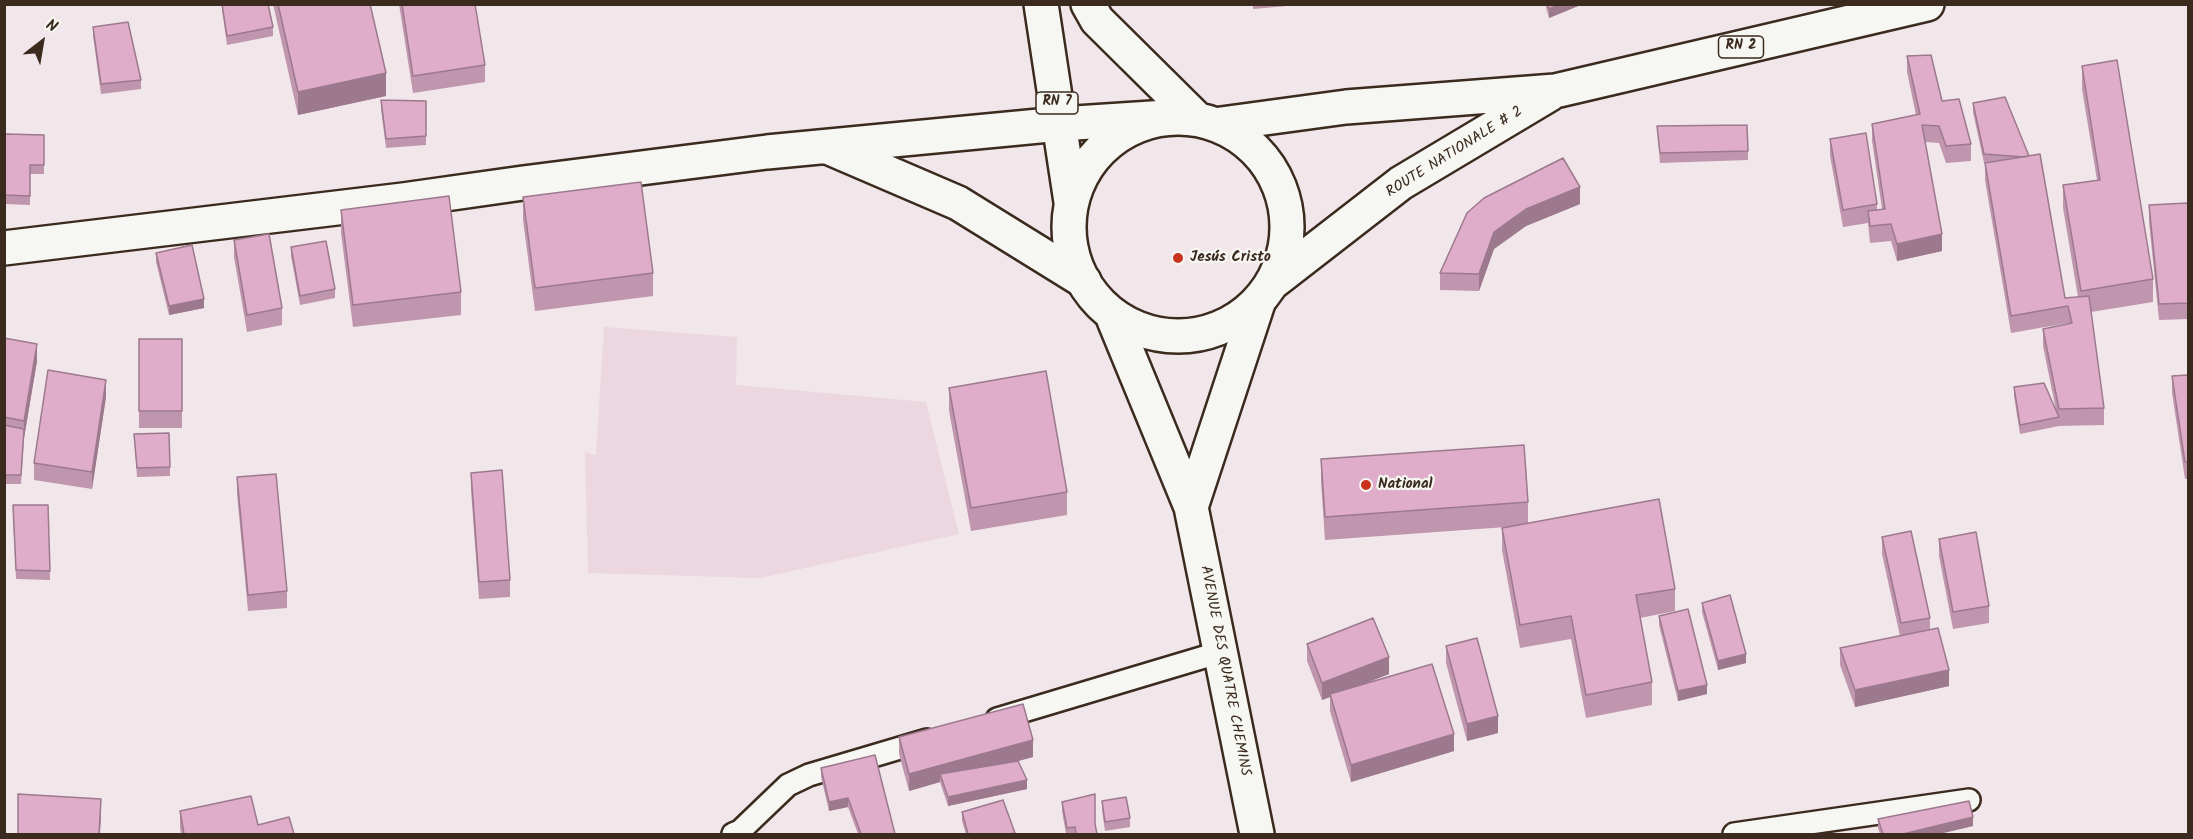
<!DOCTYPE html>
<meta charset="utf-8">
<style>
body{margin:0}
#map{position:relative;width:2193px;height:839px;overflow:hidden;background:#f1e7ea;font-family:Kalam,sans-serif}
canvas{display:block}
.frame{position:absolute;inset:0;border:6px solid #3b2a1e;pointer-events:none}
.north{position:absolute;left:12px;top:12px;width:60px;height:60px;-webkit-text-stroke:4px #f6f6f2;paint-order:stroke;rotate:31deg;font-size:16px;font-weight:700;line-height:24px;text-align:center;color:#3b2a1e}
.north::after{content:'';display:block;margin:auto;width:21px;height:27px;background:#3b2a1e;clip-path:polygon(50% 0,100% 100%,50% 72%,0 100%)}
</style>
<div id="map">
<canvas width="2193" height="839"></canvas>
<div class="frame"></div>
<div class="north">N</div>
</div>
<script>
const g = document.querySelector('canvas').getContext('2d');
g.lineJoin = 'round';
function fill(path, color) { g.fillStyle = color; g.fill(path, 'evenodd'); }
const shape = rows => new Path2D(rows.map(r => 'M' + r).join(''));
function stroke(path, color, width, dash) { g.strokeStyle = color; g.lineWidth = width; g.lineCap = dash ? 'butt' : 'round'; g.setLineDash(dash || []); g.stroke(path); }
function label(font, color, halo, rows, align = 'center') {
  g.font = font + ' Kalam,sans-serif'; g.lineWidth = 4.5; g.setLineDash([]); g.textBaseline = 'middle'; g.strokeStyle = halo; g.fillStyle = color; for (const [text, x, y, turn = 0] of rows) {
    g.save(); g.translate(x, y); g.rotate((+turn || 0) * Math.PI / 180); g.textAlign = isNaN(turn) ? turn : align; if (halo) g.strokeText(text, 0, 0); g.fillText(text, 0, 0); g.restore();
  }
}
const built = shape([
 [604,327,737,337,736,385,926,402,959,534,760,578,588,573,585,452,596,455]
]);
const service = shape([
 [997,719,1221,652],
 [733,834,740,831,788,785,809,775,927,740],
 [1734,834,1969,800]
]);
const secondary = shape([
 [830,148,958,203,1084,281],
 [4,248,403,200,523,183,767,152,1060,124,1167,117],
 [1114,320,1191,507,1257,834],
 [1191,507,1258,303]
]);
const primary = shape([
 [1041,4,1071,202],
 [1088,4,1097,20,1196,118],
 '1069 227a109 109 0 1 1 218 0a109 109 0 1 1-218 0Z',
 [1221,124,1346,107,1555,91,1927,4],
 [1272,283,1401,183,1550,94]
]);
const wall = shape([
 [222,4,268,4,273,27,273,36,227,45,222,10],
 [273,4,370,4,386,96,298,115],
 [399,4,475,4,485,65,485,82,413,93],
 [1253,4,1310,4,1253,9],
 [1545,4,1583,4,1549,18],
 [93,27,141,80,141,89,101,94,93,36],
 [1907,56,1942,101,1971,144,1971,161,1946,163,1939,143,1925,142,1942,251,1897,261,1891,241,1870,243,1868,223,1843,227,1830,156,1830,139,1877,204,1877,210,1882,209,1872,141,1872,124,1916,115,1907,72],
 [2082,66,2153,279,2153,302,2091,312,2104,408,2104,425,2059,426,2020,434,2014,396,2014,387,2056,410,2043,346,2043,329,2068,324,2068,323,2011,333,1985,180,1985,163,1986,163,1984,163,1973,112,1973,103,2005,97,2065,298,2078,297,2063,208,2063,185,2097,180,2082,89],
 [381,100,426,101,426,145,386,148,381,109],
 [1657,126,1748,151,1748,160,1660,163],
 [5,134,44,135,44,174,30,174,30,205,4,204],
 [523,197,653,273,653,296,535,311,523,220],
 [2188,203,2188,319,2159,320,2149,222,2149,205],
 [1580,204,1526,226,1494,249,1479,291,1440,290,1440,273,1467,213],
 [341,210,461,292,461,315,353,327,341,233],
 [234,240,282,308,282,325,247,332,234,257],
 [291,247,335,289,335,298,300,305,291,256],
 [156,253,204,308,169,315,156,262],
 [4,338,37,361,24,438,21,484,4,484],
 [139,339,182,339,182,428,139,428],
 [2188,375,2188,479,2185,479,2172,393,2172,376],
 [949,388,1067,492,1067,515,971,531,949,411],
 [106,397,92,489,34,480,34,463],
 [134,434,170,467,170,476,137,477],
 [1321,459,1528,502,1528,523,1675,589,1675,611,1640,618,1652,682,1652,705,1586,718,1571,639,1520,648,1502,550,1502,528,1506,527,1325,540,1321,482],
 [471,473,510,580,510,597,479,599,471,490],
 [237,477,287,591,287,608,248,611,237,494],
 [48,505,50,580,16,579,13,514],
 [1882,537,1930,618,1930,630,1949,686,1855,707,1840,665,1840,648,1900,636,1882,554],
 [1939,539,1989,606,1989,623,1953,629,1939,556],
 [1702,603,1746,663,1718,670,1702,612],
 [1659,616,1707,694,1678,701,1659,625],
 [1307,644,1389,674,1361,685,1454,751,1351,782,1330,711,1330,697,1322,700,1307,661],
 [1446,646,1498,733,1467,741,1446,663],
 [899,737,1033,757,1018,761,1027,789,948,806,940,782,909,791,899,754],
 [821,768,895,834,858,834,848,807,829,811,821,777],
 [1102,801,1130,818,1130,827,1105,831,1102,810],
 [1062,802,1095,825,1097,834,1066,834,1062,811],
 [180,811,258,825,294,834,181,834,180,828],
 [962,812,1015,833,1015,834,966,834,962,821],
 [1878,819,1973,826,1939,834,1880,834,1878,828]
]);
const shadedWall = shape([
 [1560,4,1583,4,1549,18,1549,9],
 [386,73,386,96,298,115,298,92],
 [1580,187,1580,204,1526,226,1494,249,1479,291,1479,274,1494,232,1526,209],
 [1942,234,1942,251,1897,261,1897,244],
 [204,299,204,308,169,315,169,306],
 [37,344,37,361,24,438,24,421],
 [106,380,106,397,92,489,92,472],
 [1746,654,1746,663,1718,670,1718,661],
 [1389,657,1389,674,1330,697,1330,694,1330,697,1322,700,1322,683],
 [1949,670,1949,686,1855,707,1855,690],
 [1707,685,1707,694,1678,701,1678,691],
 [1498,716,1498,733,1467,741,1467,724],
 [1454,734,1454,751,1351,782,1351,765],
 [1033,740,1033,757,943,781,940,774,940,782,909,791,909,774],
 [1027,780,1027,789,948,806,948,797],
 [848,798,848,807,829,811,829,802],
 [101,799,101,816,100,834,99,834],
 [1973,817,1973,826,1939,834,1903,834]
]);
const building = shape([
 [222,4,268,4,273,27,227,36,222,4],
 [278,4,370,4,386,73,298,92,278,4],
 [402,4,475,4,485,65,413,76,402,4],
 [1548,4,1560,4,1549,9,1548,4],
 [128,22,141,80,101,84,93,27,128,22],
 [1931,55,1942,101,1959,99,1971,144,1946,146,1939,126,1922,125,1942,234,1897,244,1891,224,1870,226,1868,211,1885,209,1872,124,1920,114,1907,56,1931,55],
 [2117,60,2153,279,2081,291,2063,185,2100,180,2082,66,2117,60],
 [2005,97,2029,156,2024,157,1984,154,1973,103,2005,97],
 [381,100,426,101,426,136,386,139,381,100],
 [1747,125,1748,151,1660,153,1657,126,1747,125],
 [1866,133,1877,204,1843,210,1830,139,1866,133],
 [5,134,44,135,44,165,30,165,30,196,4,195,5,134],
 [2040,154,2065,298,2089,296,2104,408,2059,409,2043,329,2072,323,2068,306,2011,316,1985,163,2040,154],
 [1563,158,1580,187,1526,209,1494,232,1479,274,1440,273,1467,213,1484,198,1563,158],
 [641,182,653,273,535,288,523,197,641,182],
 [449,196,461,292,353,305,341,210,449,196],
 [2188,203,2188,303,2159,304,2149,205,2188,203],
 [269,234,282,308,247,315,234,240,269,234],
 [326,241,335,289,300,296,291,247,326,241],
 [192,245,204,299,169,306,156,253,192,245],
 [4,338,37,344,24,421,4,417,4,338],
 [139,339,182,339,182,411,139,411,139,339],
 [48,370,106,380,92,472,34,463,48,370],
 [1046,371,1067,492,971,508,949,388,1046,371],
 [2188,375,2188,462,2185,462,2172,376,2188,375],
 [2044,383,2059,417,2020,425,2014,387,2044,383],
 [4,425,24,429,21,475,4,475,4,425],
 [169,433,170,467,137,468,134,434,169,433],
 [1524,445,1528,502,1325,517,1321,459,1524,445],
 [502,470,510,580,479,582,471,473,502,470],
 [276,474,287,591,248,595,237,477,276,474],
 [1659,499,1675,589,1636,595,1652,682,1586,695,1571,616,1520,625,1502,528,1659,499],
 [13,505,48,505,50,571,16,570,13,505],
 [1911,531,1930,618,1901,623,1882,537,1911,531],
 [1976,532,1989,606,1953,612,1939,539,1976,532],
 [1730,595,1746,654,1718,661,1702,603,1730,595],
 [1688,609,1707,685,1678,691,1659,616,1688,609],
 [1373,618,1389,657,1322,683,1307,644,1373,618],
 [1938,628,1949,670,1855,690,1840,648,1938,628],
 [1477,638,1498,716,1467,724,1446,646,1477,638],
 [1432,664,1454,734,1351,765,1330,694,1432,664],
 [1023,704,1033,740,909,774,899,737,1023,704],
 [875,755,895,834,861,834,848,798,829,802,821,768,875,755],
 [1018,761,1027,780,948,797,940,774,1018,761],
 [18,794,101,799,99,834,18,834,18,794],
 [1095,794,1095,824,1097,834,1076,834,1075,827,1067,828,1062,802,1095,794],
 [251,796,258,825,289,817,294,834,184,834,180,811,251,796],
 [1126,797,1130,818,1105,822,1102,801,1126,797],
 [1003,800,1015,833,1009,834,968,834,962,812,1003,800],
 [1969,801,1973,817,1903,834,1883,834,1878,819,1969,801]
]);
const markers = [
 [1178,258,6,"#c8321e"],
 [1366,485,6,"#c8321e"]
];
const shields = [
 [1741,47,45],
 [1057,103,42]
];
const shieldNames = [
 ["RN 2",1741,47],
 ["RN 7",1057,103]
];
const streetNames = [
 ["ROUTE NATIONALE # 2",1455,153,-32],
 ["AVENUE DES QUATRE CHEMINS",1224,671,79]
];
const poiNames = [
 ["Jesús Cristo",1190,258],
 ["National",1378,485]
];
fill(built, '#ecd6e0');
stroke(service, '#3b2a1e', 26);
stroke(secondary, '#3b2a1e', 38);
stroke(primary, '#3b2a1e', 38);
stroke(service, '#f6f6f2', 21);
stroke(secondary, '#f6f6f2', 33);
stroke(primary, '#f6f6f2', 33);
fill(wall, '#c095ae');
fill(shadedWall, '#9c798d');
fill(building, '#dfadca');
stroke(building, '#9c798d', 1.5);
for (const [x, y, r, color] of markers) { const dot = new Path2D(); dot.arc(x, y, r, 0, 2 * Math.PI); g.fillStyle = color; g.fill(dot); stroke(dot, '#f6f6f2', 2); }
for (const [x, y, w] of shields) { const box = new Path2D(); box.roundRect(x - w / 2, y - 11, w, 22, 4.5); g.fillStyle = '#f6f6f2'; g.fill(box); stroke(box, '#3b2a1e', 1.5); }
label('bold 14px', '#3b2a1e', null, shieldNames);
label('15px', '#3b2a1e', '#f6f6f2', streetNames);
label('bold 15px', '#3b2a1e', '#f6f6f2', poiNames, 'left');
</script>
